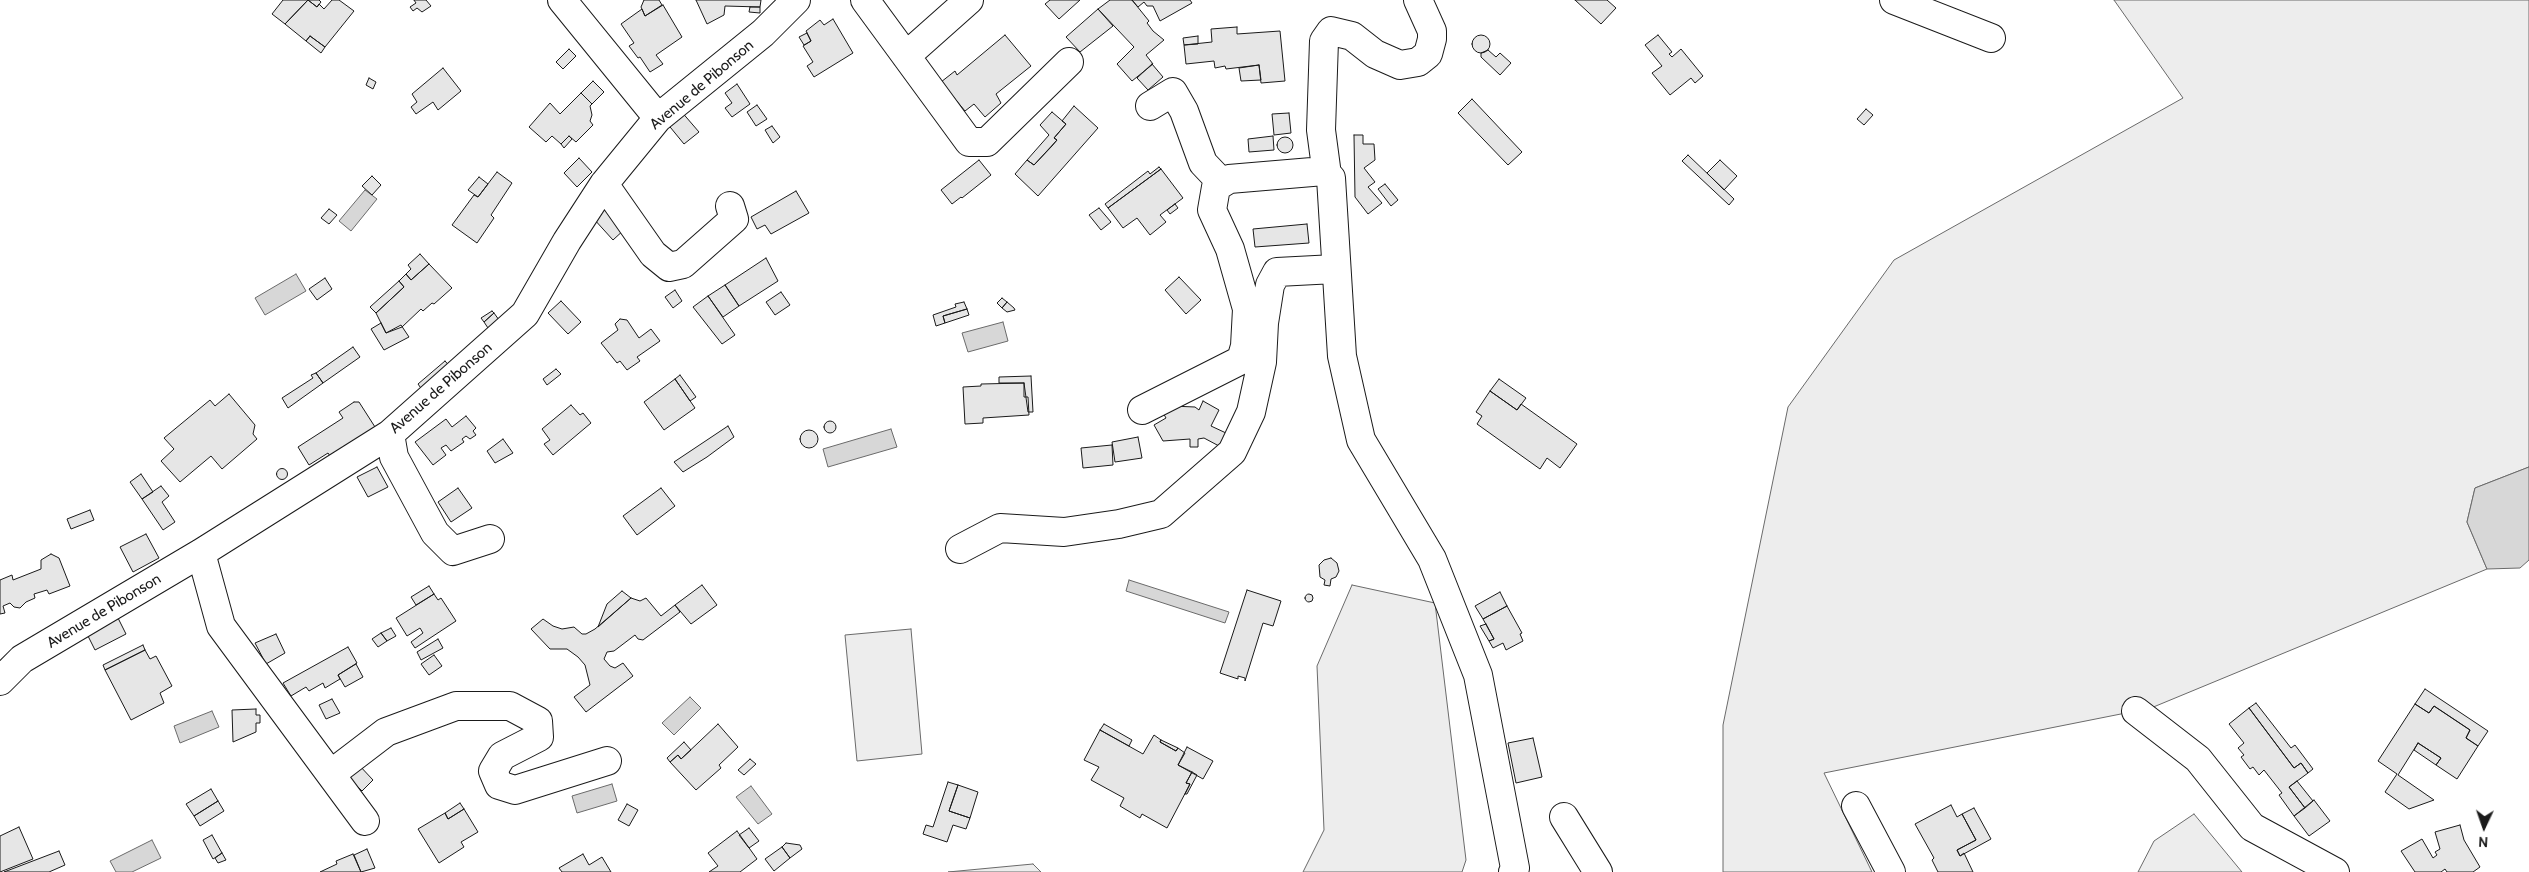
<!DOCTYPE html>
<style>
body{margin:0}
#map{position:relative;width:2529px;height:872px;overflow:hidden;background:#fff;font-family:Cabin,sans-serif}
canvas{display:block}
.north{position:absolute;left:2459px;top:802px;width:50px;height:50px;-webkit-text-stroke:4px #fff;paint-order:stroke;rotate:183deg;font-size:14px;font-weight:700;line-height:20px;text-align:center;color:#1a1a1a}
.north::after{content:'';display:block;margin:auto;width:18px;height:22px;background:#1a1a1a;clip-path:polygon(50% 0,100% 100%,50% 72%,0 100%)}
</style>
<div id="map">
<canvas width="2529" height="872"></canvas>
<div class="north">N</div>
</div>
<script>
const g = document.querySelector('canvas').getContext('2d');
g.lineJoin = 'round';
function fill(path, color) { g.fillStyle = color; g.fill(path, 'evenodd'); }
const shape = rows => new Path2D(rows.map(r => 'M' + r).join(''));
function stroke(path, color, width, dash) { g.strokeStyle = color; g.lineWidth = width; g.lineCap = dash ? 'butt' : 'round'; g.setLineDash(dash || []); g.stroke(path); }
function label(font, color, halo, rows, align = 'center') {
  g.font = font + ' Cabin,sans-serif'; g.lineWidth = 4; g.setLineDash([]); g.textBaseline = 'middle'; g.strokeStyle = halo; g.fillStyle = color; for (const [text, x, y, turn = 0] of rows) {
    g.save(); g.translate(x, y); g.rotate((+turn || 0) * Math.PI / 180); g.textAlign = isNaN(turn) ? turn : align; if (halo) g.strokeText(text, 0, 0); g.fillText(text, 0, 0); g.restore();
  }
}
const green = shape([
 [2114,0,2529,0,2529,467,2475,488,2467,522,2487,569,2151,708,1824,773,1872,872,1723,872,1723,725,1788,407,1894,260,2183,98,2114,0],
 [1352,585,1435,603,1466,860,1462,872,1303,872,1324,830,1317,666,1352,585],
 [911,629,922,754,857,761,845,635,911,629],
 [2194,814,2242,872,2138,872,2154,841,2194,814],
 [1033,864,1041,872,948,872,1033,864]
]);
const water = shape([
 [365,190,377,199,351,231,339,221,365,190],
 [296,274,306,291,265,315,255,298,296,274],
 [1003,322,1008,341,968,352,962,333,1003,322],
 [891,429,897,447,828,467,823,449,891,429],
 [2529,467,2529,560,2520,568,2487,569,2467,522,2475,488,2529,467],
 [1129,580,1229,612,1225,623,1126,591,1129,580],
 [690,697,701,708,674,735,662,723,690,697],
 [212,711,219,727,180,743,174,726,212,711],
 [612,784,617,801,577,813,572,796,612,784],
 [751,786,772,814,758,824,736,797,751,786],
 [152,840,161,858,132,872,116,872,110,861,152,840]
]);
const building = shape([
 [283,0,308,0,285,24,272,14,283,0],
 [308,0,319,0,321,2,317,7,308,0],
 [308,0,317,7,319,4,324,9,332,0,339,0,354,11,325,47,310,36,306,41,285,24,308,0],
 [414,0,426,0,431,6,422,12,417,8,413,11,410,7,416,3,414,0],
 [644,0,659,0,662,5,645,16,641,7,644,0],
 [696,0,761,0,760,7,725,6,724,15,707,24,696,0],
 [1050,0,1080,0,1059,19,1045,4,1050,0],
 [1110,0,1132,0,1149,21,1147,23,1153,31,1164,40,1146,55,1153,64,1132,81,1117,64,1134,47,1098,9,1110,0],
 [1132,0,1190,0,1192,3,1160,21,1153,6,1147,6,1144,2,1138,7,1132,0],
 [1575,0,1607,0,1616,8,1601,24,1575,0],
 [663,5,682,37,656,55,663,64,650,72,640,57,638,58,629,46,634,43,621,24,642,9,645,16,663,5],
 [750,7,760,7,760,13,749,12,750,7],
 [1098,9,1113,26,1080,52,1066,37,1098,9],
 [833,19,853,53,814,77,807,66,813,62,803,46,811,41,806,31,820,20,824,25,833,19],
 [1237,27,1237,34,1280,31,1285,81,1261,83,1259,65,1226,69,1225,66,1215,68,1214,61,1186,64,1184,45,1212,42,1211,29,1237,27],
 [807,33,811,41,804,45,799,37,807,33],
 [1005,35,1031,66,996,94,1001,103,985,117,974,104,965,111,941,82,955,71,957,75,1005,35],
 [1658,35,1672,52,1669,54,1672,57,1681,49,1703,76,1695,83,1691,78,1670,95,1652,73,1662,66,1645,45,1658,35],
 '1472 44a9 9 0 1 1 18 0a9 9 0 1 1-18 0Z',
 [310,36,325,47,321,53,306,41,310,36],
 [1198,36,1198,44,1184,45,1183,38,1198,36],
 [569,49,576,56,563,69,556,62,569,49],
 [1488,50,1496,57,1500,53,1511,63,1500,75,1481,57,1481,53,1488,50],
 [1152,64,1163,77,1148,90,1137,78,1152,64],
 [1259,65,1261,80,1241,81,1239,68,1259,65],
 [443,68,461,91,438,110,433,102,416,114,411,107,417,102,412,94,443,68],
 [369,78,376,82,373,89,366,85,369,78],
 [593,81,604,92,592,104,581,93,593,81],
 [737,84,750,104,732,117,725,108,732,103,725,93,737,84],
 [581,93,592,104,590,106,592,115,590,121,593,125,576,142,569,136,561,144,552,136,546,142,529,127,550,103,560,114,581,93],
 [1472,99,1522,152,1508,165,1458,113,1472,99],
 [757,105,767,119,756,126,747,112,757,105],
 [1074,106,1098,128,1038,196,1015,174,1027,160,1034,165,1052,146,1057,140,1054,138,1066,124,1062,121,1074,106],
 [1866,109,1873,115,1864,125,1857,119,1866,109],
 [680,110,699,132,684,144,666,122,680,110],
 [1052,112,1066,124,1054,138,1057,140,1034,165,1027,160,1049,135,1040,125,1052,112],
 [1289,113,1291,133,1274,135,1272,114,1289,113],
 [772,126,780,137,773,143,765,130,772,126],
 [1354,135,1363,135,1363,144,1374,144,1375,160,1364,168,1375,182,1368,187,1382,203,1368,214,1355,197,1354,135],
 [569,136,572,139,564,148,561,144,569,136],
 [1273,136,1274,150,1249,152,1248,139,1273,136],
 '1277 145a8 8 0 1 1 16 0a8 8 0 1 1-16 0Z',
 [1688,155,1734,199,1729,205,1682,161,1688,155],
 [579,158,592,172,577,187,564,173,579,158],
 [979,160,991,175,962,198,961,197,952,204,941,190,979,160],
 [1720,160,1737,176,1724,190,1707,173,1720,160],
 [1159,167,1161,169,1108,208,1105,204,1148,171,1150,174,1159,167],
 [1161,169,1183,198,1160,215,1166,222,1150,235,1137,218,1123,228,1108,208,1161,169],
 [497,172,512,183,491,215,494,218,477,243,452,225,474,195,478,197,497,172],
 [372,176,381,185,372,195,362,186,372,176],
 [479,177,488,184,478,197,468,190,479,177],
 [1385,184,1398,200,1391,206,1378,189,1385,184],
 [796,191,809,213,771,234,765,225,757,229,751,217,796,191],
 [1175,204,1178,208,1170,214,1167,210,1175,204],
 [606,207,626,228,613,240,593,218,606,207],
 [1099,208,1111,222,1101,230,1089,215,1099,208],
 [329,209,337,215,329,224,321,218,329,209],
 [1307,224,1309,243,1255,247,1253,229,1307,224],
 [420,254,429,264,411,280,406,274,411,269,408,265,420,254],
 [766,258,778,281,739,306,725,285,766,258],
 [429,264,452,288,434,304,432,303,423,311,421,309,402,327,386,333,376,313,404,287,399,281,406,274,411,280,429,264],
 [1179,277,1201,300,1186,314,1165,290,1179,277],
 [325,278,332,289,317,300,309,289,325,278],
 [399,281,404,287,376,313,370,307,399,281],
 [725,285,739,306,723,317,708,296,725,285],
 [675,290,682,301,673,308,665,297,675,290],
 [781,292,790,305,775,315,766,302,781,292],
 [708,296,735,335,722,344,693,307,708,296],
 [1002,298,1007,302,1002,308,997,303,1002,298],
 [561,301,581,322,568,334,548,313,561,301],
 [964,302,967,309,943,316,945,323,936,326,933,315,956,307,955,304,964,302],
 [1007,302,1014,308,1015,310,1007,312,1002,308,1007,302],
 [967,309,969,315,945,323,943,316,967,309],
 [492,311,494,313,484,322,481,318,492,311],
 [494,313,499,320,488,328,484,322,494,313],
 [620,319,627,320,639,338,651,329,660,341,637,357,640,361,627,370,620,361,617,363,601,343,618,330,615,324,620,319],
 [381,323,386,333,401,325,409,337,384,350,371,329,381,323],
 [353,347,360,357,323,383,316,373,353,347],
 [445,361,453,370,425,394,418,384,445,361],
 [556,369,561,374,547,385,543,379,556,369],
 [316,373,323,383,288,408,282,398,313,378,311,375,316,373],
 [680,375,696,397,690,401,675,379,680,375],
 [1031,376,1033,412,1028,412,1024,383,999,383,999,377,1031,376],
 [675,379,695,408,664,430,644,402,675,379],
 [1499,379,1526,398,1517,410,1490,391,1499,379],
 [1024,383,1024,397,1028,397,1029,415,983,418,983,423,965,424,963,387,981,386,981,384,1024,383],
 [1490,391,1517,410,1521,404,1577,444,1560,468,1547,458,1540,469,1477,424,1482,416,1476,412,1490,391],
 [229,394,255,425,253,434,257,439,222,469,211,456,180,482,161,461,174,449,164,438,210,400,215,406,229,394],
 [1203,401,1219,410,1211,426,1226,433,1219,446,1204,438,1198,439,1198,447,1190,447,1190,439,1163,441,1154,425,1166,418,1162,411,1172,406,1195,407,1199,410,1203,401],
 [354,402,359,402,375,427,330,456,328,453,309,465,298,447,343,418,339,412,354,402],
 [571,405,580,415,583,413,591,423,553,455,544,444,550,440,542,429,571,405],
 [466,416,476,428,473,431,476,435,470,439,466,436,462,439,464,442,451,451,446,445,441,448,446,455,433,465,415,442,446,419,452,427,466,416],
 '824 427a6 6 0 1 1 12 0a6 6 0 1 1-12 0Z',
 [728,426,734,437,707,457,683,472,674,462,728,426],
 '800 439a9 9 0 1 1 18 0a9 9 0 1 1-18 0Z',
 [1138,437,1142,458,1115,462,1112,442,1138,437],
 [503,439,513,453,495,463,487,451,503,439],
 [1112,445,1113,465,1083,468,1081,448,1112,445],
 [377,467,388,487,368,497,357,477,377,467],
 '276.5 474a5.5 5.5 0 1 1 11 0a5.5 5.5 0 1 1-11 0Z',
 [141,474,153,492,142,499,130,482,141,474],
 [161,486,169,496,162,502,175,522,163,530,142,499,161,486],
 [458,488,472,508,451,522,438,502,458,488],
 [661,488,675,506,637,535,623,516,661,488],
 [90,510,94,520,71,529,67,519,90,510],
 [146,534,159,558,133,572,120,547,146,534],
 [51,554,59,558,70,586,49,594,47,590,34,594,35,598,26,602,20,608,14,607,10,603,3,606,5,613,0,614,0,580,12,575,13,580,41,569,41,560,51,554],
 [1331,558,1337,563,1339,571,1336,577,1331,579,1330,586,1324,585,1325,580,1320,577,1319,565,1324,560,1331,558],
 [702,585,717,605,691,624,675,605,702,585],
 [429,586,434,594,416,605,411,597,429,586],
 [1247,590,1281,601,1273,626,1263,623,1245,681,1245,678,1238,676,1238,679,1220,673,1247,590],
 [622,591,631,598,598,627,607,604,622,591],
 [1500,592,1507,606,1483,619,1475,606,1500,592],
 '1305 598a4 4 0 1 1 8 0a4 4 0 1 1-8 0Z',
 [434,594,438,600,441,598,456,621,415,648,411,642,423,633,420,628,407,636,396,618,434,594],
 [631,598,640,601,646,598,661,616,675,605,680,612,643,640,638,639,635,635,614,651,607,652,604,659,610,666,615,668,623,663,633,676,586,712,574,697,590,685,585,665,578,657,567,649,550,649,531,629,543,619,553,626,562,629,574,627,582,634,586,634,595,629,631,598],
 [1507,606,1522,633,1520,634,1523,641,1506,650,1503,643,1493,648,1489,641,1494,639,1483,619,1507,606],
 [116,614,126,634,95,650,85,630,116,614],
 [1486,624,1494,639,1489,641,1480,626,1486,624],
 [391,628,396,636,387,641,381,633,391,628],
 [381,633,387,641,378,647,372,639,381,633],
 [276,634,285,653,266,664,255,643,276,634],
 [438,639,443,648,421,660,417,652,438,639],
 [143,645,145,650,105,670,103,665,143,645],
 [348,647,357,663,338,675,340,679,325,688,323,683,309,691,306,687,291,696,283,683,348,647],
 [145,650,150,659,156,656,172,686,160,693,164,703,131,720,105,670,145,650],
 [434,655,442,666,429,675,421,664,434,655],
 [356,664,363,677,345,687,338,675,356,664],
 [2425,689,2488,731,2478,746,2466,738,2470,730,2434,706,2429,713,2415,704,2425,689],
 [332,699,340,713,326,719,319,705,332,699],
 [2256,703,2291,748,2295,745,2313,769,2308,773,2301,763,2294,768,2249,708,2256,703],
 [2415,704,2429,713,2434,706,2470,730,2466,738,2478,746,2457,779,2436,765,2441,758,2418,743,2398,775,2434,800,2409,809,2385,792,2397,774,2378,761,2415,704],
 [2249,708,2294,768,2301,763,2308,773,2289,787,2305,808,2294,816,2279,795,2282,793,2264,770,2259,775,2253,767,2250,769,2241,757,2244,755,2238,748,2244,743,2229,724,2249,708],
 [256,709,256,715,260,715,260,723,256,723,256,732,233,742,232,710,256,709],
 [718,724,738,747,719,765,721,768,696,790,670,762,678,755,681,759,718,724],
 [1104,724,1132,740,1129,746,1100,730,1104,724],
 [1100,730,1143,754,1154,735,1161,740,1160,742,1176,751,1178,748,1185,753,1178,765,1192,772,1186,783,1190,784,1167,828,1142,814,1140,818,1120,806,1124,798,1091,780,1099,767,1084,760,1100,730],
 [1533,738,1542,777,1516,783,1508,743,1533,738],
 [1161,740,1178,748,1176,751,1160,742,1161,740],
 [684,742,691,750,681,759,678,755,670,762,667,758,684,742],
 [2418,743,2441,758,2436,765,2414,750,2418,743],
 [1187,747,1213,761,1203,779,1178,765,1187,747],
 [750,759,756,764,744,775,738,770,750,759],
 [358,764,373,780,362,791,347,776,358,764],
 [1192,772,1197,775,1187,794,1185,794,1190,784,1186,783,1192,772],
 [2297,781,2313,801,2305,808,2289,787,2297,781],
 [948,782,958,785,949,811,970,818,966,829,953,825,947,842,923,834,926,825,933,827,948,782],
 [958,785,978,792,970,818,949,811,958,785],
 [211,789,218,801,194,816,186,804,211,789],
 [2314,800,2330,821,2309,836,2294,816,2314,800],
 [218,801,224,811,200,826,194,816,218,801],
 [460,803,464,809,448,819,445,813,460,803],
 [627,804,638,810,629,826,618,820,627,804],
 [1951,805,1957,817,1962,814,1976,840,1957,850,1960,856,1964,853,1973,872,1938,872,1932,860,1934,858,1915,824,1951,805],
 [1974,808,1991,839,1960,856,1957,850,1976,840,1962,814,1974,808],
 [464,809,478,832,461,842,464,847,439,863,418,829,445,813,448,819,464,809],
 [2460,825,2464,840,2480,867,2473,872,2447,872,2445,869,2441,872,2415,872,2401,851,2422,839,2433,858,2437,855,2435,852,2440,849,2435,832,2460,825],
 [19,827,33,859,0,872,0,836,19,827],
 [749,828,759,841,749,848,739,835,749,828],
 [737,831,757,859,740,872,709,872,718,866,708,853,737,831],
 [212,835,222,853,213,859,203,840,212,835],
 [786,843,800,845,802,849,790,858,782,847,786,843],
 [782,847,790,858,774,871,765,859,782,847],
 [367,849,375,868,361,872,354,855,367,849],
 [59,851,65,865,49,872,4,872,59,851],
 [222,853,226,860,218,863,215,858,222,853],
 [353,854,361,872,320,872,337,864,336,861,353,854],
 [583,854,589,865,602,857,611,872,562,872,559,868,583,854]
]);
const minor = shape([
 [562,0,658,118],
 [865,0,969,142,987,142,1069,62],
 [1894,0,1991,38],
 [906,56,969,0],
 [1150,106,1173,92,1184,111,1203,163,1222,183],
 [1327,175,1321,130,1324,41,1331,31,1352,36,1375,54,1400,65,1418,62,1428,54,1432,39,1432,31,1418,0],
 [604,184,653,254,669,267,683,264,734,219,730,206],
 [1142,410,1241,360,1245,346,1247,309,1230,249,1212,210,1216,187,1229,179,1324,171,1331,178,1342,356,1361,440,1432,559,1478,675,1515,868,1513,872],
 [390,434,394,457,435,533,453,551,490,539],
 [960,549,1000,528,1064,532,1119,524,1161,514,1232,452,1251,412,1262,362,1264,323,1270,285,1277,272,1335,269],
 [201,553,221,626,365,821],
 [0,681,22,659,201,553,390,434,525,314,567,241,604,184,658,118,763,33,796,0],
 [2136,711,2198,759,2252,827,2335,872],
 [331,774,386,732,456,706,510,706,538,721,539,737,502,756,493,771,499,785,515,790,607,761],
 [1856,806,1891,872],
 [1564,817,1598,872]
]);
const streetNames = [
 ["Avenue de Pibonson",702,85,-40],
 ["Avenue de Pibonson",441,388,-41],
 ["Avenue de Pibonson",104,611,-31]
];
fill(green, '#ededed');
stroke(green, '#6a6a6a', 1);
fill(water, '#d7d7d7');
stroke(water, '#6a6a6a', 1);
fill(building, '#e6e6e6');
stroke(building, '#1a1a1a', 1);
stroke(minor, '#1a1a1a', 30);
stroke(minor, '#fff', 28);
label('15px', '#1a1a1a', '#fff', streetNames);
</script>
